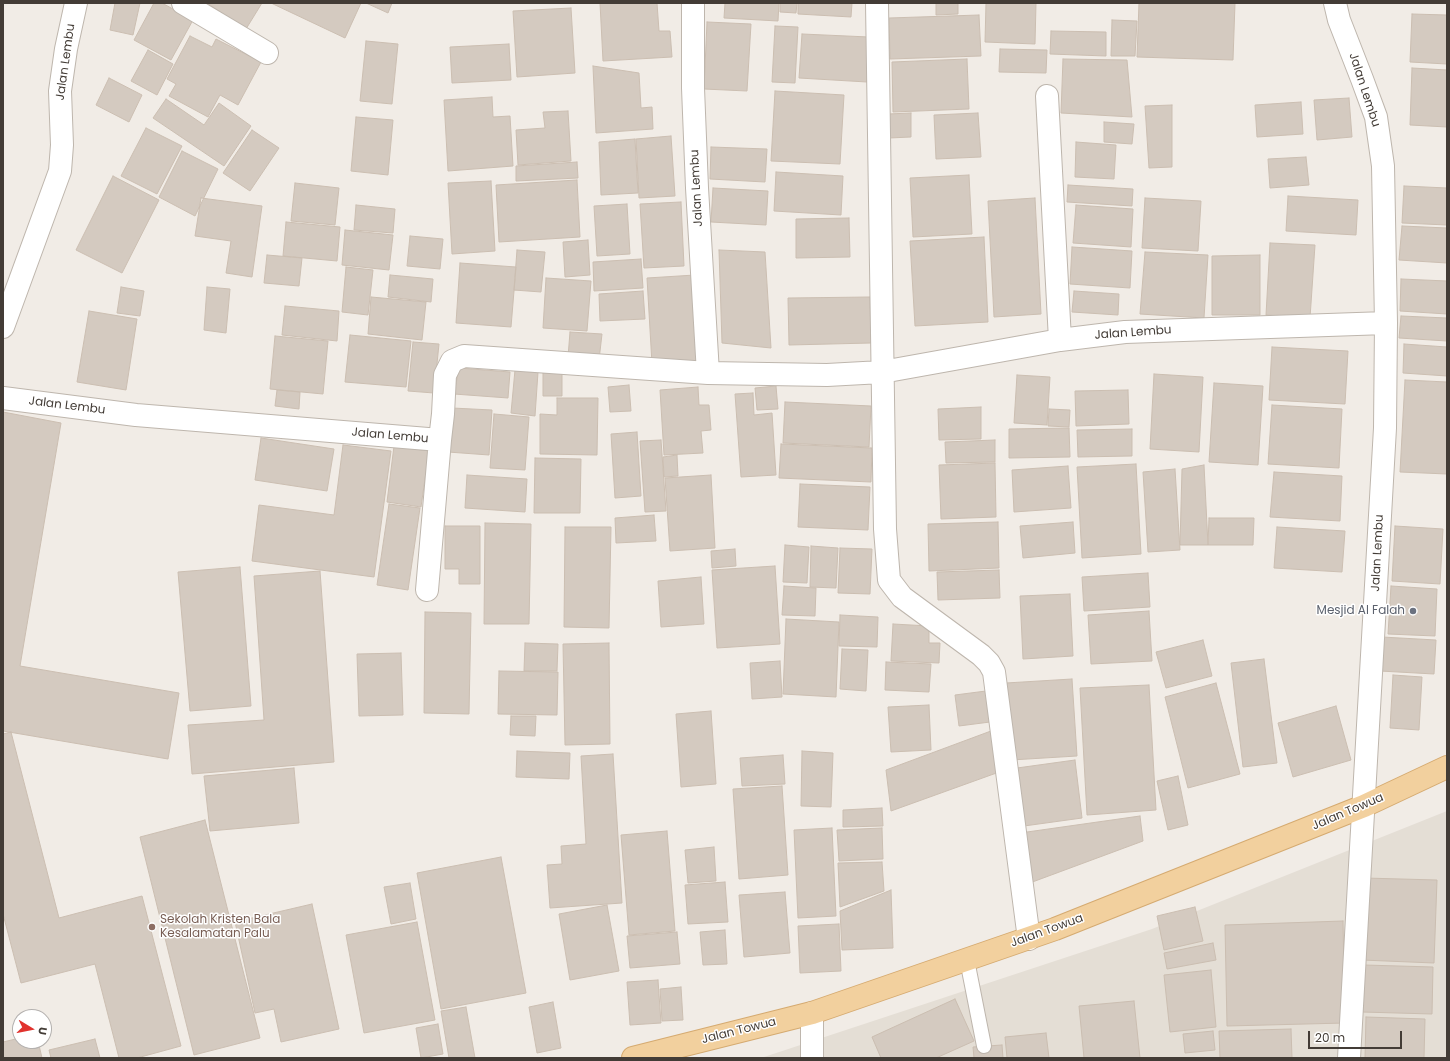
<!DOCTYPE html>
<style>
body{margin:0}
#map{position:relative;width:1450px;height:1061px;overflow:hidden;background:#f1ece6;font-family:Poppins,sans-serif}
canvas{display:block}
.frame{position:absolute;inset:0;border:4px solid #433c36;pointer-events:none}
.north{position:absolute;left:12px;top:1009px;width:40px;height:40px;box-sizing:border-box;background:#fff;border:1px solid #b4b1af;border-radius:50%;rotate:100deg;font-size:11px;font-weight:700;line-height:16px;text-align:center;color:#433c36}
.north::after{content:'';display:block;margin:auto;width:14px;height:18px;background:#e1332e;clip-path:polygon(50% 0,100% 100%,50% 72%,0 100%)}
.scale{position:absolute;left:1308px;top:1031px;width:94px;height:18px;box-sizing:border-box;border:2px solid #433c36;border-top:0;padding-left:5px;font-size:12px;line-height:14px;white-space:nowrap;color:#433c36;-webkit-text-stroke:3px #fff;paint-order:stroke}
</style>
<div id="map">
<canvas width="1450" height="1061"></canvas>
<div class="frame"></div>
<div class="north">U</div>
<div class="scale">20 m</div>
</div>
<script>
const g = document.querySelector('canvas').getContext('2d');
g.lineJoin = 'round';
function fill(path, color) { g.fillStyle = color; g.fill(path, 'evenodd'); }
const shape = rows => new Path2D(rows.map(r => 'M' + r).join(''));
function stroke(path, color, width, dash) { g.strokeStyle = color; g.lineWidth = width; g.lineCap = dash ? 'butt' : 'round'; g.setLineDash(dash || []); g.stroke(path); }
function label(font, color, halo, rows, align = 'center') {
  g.font = font + ' Poppins,sans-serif'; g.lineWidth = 3; g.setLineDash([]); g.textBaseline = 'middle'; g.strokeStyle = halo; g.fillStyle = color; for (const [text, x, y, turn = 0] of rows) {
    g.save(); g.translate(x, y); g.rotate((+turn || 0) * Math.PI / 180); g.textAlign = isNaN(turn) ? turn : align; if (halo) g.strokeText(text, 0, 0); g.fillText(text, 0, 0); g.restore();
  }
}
const residential = shape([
 [1447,811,1447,1058,761,1058,1152,929]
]);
const building = shape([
 [115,3,140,3,133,35,110,30,115,3],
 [154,3,162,3,193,20,171,60,134,40,154,3],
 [207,3,262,3,246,29,207,3],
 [271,3,361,3,345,38,271,3],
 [366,3,392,3,388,13,366,3],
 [600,3,657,3,659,31,670,31,672,57,603,61,600,3],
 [725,3,779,3,778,21,724,18,725,3],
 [780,3,797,3,796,13,780,12,780,3],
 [798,3,852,3,851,17,798,14,798,3],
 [936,3,958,3,958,14,936,15,936,3],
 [986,3,1036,3,1035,44,985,42,986,3],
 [1139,3,1235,3,1233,60,1137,57,1139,3],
 [571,8,575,73,517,77,513,11,571,8],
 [1412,14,1447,15,1447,64,1410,62,1412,14],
 [979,15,981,56,890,59,889,18,979,15],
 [1112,20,1137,21,1135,56,1111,56,1112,20],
 [707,22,751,24,747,91,704,89,707,22],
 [775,26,798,27,795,83,772,82,775,26],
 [1051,31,1106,32,1106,56,1050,54,1051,31],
 [802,34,869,37,867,82,799,78,802,34],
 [190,36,212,47,216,39,261,62,238,105,220,95,208,117,169,96,176,84,167,79,190,36],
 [366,41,398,44,392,104,360,101,366,41],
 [509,44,511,80,452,83,450,47,509,44],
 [1000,49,1047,50,1046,73,999,72,1000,49],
 [148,50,173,64,157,95,131,81,148,50],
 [967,59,969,109,893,112,892,62,967,59],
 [1063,59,1127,60,1132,117,1061,113,1063,59],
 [593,66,639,73,641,108,652,107,653,129,596,133,593,66],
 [1412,68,1447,70,1447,127,1410,125,1412,68],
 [109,78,142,95,129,122,96,105,109,78],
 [775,91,844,95,840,164,771,161,775,91],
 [492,97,493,117,510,116,513,166,448,171,444,100,492,97],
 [1349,98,1352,137,1317,140,1314,100,1349,98],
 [166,99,204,125,219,103,251,126,224,166,153,118,166,99],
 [1301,102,1303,134,1257,137,1255,105,1301,102],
 [1172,105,1172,167,1149,168,1145,106,1172,105],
 [568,111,571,161,518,165,516,130,545,128,543,112,568,111],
 [911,113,911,137,889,138,888,114,911,113],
 [978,113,981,157,936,159,934,115,978,113],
 [356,117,393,120,388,175,351,171,356,117],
 [1104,122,1134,124,1132,144,1104,142,1104,122],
 [146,128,182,146,157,194,121,176,146,128],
 [252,130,279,148,250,191,223,173,252,130],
 [671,136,675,196,639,198,636,139,671,136],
 [635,139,638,193,601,195,599,142,635,139],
 [1076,142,1116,145,1114,179,1075,177,1076,142],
 [711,147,767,149,765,182,710,179,711,147],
 [182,151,218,169,195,216,159,197,182,151],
 [1306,157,1309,185,1270,188,1268,159,1306,157],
 [577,162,578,178,516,181,516,166,577,162],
 [776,172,843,176,841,215,774,211,776,172],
 [969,175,972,234,913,237,910,178,969,175],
 [113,176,159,200,122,273,76,250,113,176],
 [577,180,580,237,499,242,496,185,577,180],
 [491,181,495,251,452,254,448,183,491,181],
 [295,183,339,188,335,225,291,221,295,183],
 [1068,185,1133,189,1132,206,1067,202,1068,185],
 [1404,186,1447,188,1447,225,1402,223,1404,186],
 [713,188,768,191,766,225,711,222,713,188],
 [1288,196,1358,200,1356,235,1286,231,1288,196],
 [201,198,262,206,252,277,226,273,231,241,195,236,201,198],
 [1035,198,1041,314,994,317,988,201,1035,198],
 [1145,198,1201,201,1198,251,1142,248,1145,198],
 [681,202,684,266,644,268,640,204,681,202],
 [627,204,630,254,597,256,594,206,627,204],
 [356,205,395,209,393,233,354,230,356,205],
 [1076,205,1133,209,1131,247,1073,243,1076,205],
 [849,218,850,257,796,258,796,219,849,218],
 [286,222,340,227,337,261,283,256,286,222],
 [1402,226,1447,228,1447,263,1399,260,1402,226],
 [345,230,393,235,389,270,342,265,345,230],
 [410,236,443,239,440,269,407,266,410,236],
 [984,237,988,322,915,326,910,241,984,237],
 [588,240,590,275,565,277,563,242,588,240],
 [1270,243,1315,245,1310,318,1266,315,1270,243],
 [1072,247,1132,251,1130,288,1070,284,1072,247],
 [517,250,545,252,541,292,514,290,517,250],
 [719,250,765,252,771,348,722,343,719,250],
 [1145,252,1208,255,1204,318,1140,314,1145,252],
 [267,255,302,258,299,286,264,283,267,255],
 [1260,255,1260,315,1212,315,1212,256,1260,255],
 [641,259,643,288,594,291,593,262,641,259],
 [460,263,516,267,511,327,456,323,460,263],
 [346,267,373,270,368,315,342,312,346,267],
 [390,275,433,279,431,302,388,297,390,275],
 [695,275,700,361,652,364,647,278,695,275],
 [546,278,591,281,587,331,543,328,546,278],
 [1401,279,1447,281,1447,314,1400,311,1401,279],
 [121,287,144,291,140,316,117,313,121,287],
 [207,287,230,289,226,333,204,330,207,287],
 [643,291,645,319,600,321,599,294,643,291],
 [1074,291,1119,294,1118,315,1072,312,1074,291],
 [371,297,426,302,422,340,368,334,371,297],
 [870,297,871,343,789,345,788,298,870,297],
 [285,306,339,311,337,341,282,335,285,306],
 [89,311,137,319,126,390,77,382,89,311],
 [1401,316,1447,318,1447,341,1399,338,1401,316],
 [570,332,602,334,599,360,568,357,570,332],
 [350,335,411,341,406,387,345,382,350,335],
 [275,336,328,341,323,394,270,389,275,336],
 [413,342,439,344,434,393,408,391,413,342],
 [1404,344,1447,347,1447,376,1403,373,1404,344],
 [1272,347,1348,351,1345,404,1269,400,1272,347],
 [459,368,510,372,508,398,454,394,459,368],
 [515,370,538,372,535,416,511,413,515,370],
 [543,373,562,373,562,396,543,396,543,373],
 [1154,374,1203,377,1199,452,1150,449,1154,374],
 [1017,375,1050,377,1047,425,1014,423,1017,375],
 [1405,380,1447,382,1447,474,1400,472,1405,380],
 [1214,383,1263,386,1258,465,1209,462,1214,383],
 [629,385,631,411,610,412,608,387,629,385],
 [776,386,778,409,757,410,755,388,776,386],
 [698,387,699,405,709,405,711,430,701,431,703,453,664,455,660,390,698,387],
 [277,390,300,392,299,409,275,406,277,390],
 [1128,390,1129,424,1076,426,1075,391,1128,390],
 [753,393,754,415,772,413,776,475,741,477,735,394,753,393],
 [557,398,598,398,597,455,540,454,540,414,557,415,557,398],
 [785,402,871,406,869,447,783,443,785,402],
 [1272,405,1342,409,1339,468,1268,464,1272,405],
 [981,407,981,439,939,440,938,409,981,407],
 [452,408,492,410,489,455,448,452,452,408],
 [1049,409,1070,410,1069,427,1048,426,1049,409],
 [3,412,61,423,20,666,179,693,168,759,3,731,3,412],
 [494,414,529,417,525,470,490,468,494,414],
 [1069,428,1070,457,1009,458,1009,429,1069,428],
 [1132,429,1132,456,1078,457,1077,430,1132,429],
 [637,432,641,496,615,498,611,434,637,432],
 [261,438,334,449,327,491,255,480,261,438],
 [661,440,666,511,645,512,640,441,661,440],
 [995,440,995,462,946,463,945,442,995,440],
 [781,444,872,448,871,482,779,478,781,444],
 [343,445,391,451,374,577,252,561,259,505,334,515,343,445],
 [394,446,429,451,421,507,387,502,394,446],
 [677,455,678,476,664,477,663,457,677,455],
 [535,458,581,459,580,513,534,513,535,458],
 [995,463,996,517,941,519,939,465,995,463],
 [1136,464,1141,554,1082,558,1077,467,1136,464],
 [1204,465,1208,545,1180,545,1182,469,1204,465],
 [1068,466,1071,508,1014,512,1012,470,1068,466],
 [1175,469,1180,550,1148,552,1143,472,1175,469],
 [1274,472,1342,476,1340,521,1270,517,1274,472],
 [467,475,527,479,525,512,465,508,467,475],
 [711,475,715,548,670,551,665,478,711,475],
 [800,484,870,487,868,530,798,527,800,484],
 [389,504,420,508,408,590,377,585,389,504],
 [654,515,656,541,616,543,615,518,654,515],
 [1209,518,1254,518,1253,545,1208,545,1209,518],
 [998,522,999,568,929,571,928,524,998,522],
 [1073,522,1075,553,1023,558,1020,526,1073,522],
 [485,523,531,524,529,624,484,624,485,523],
 [445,526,480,526,480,584,459,584,459,569,445,569,445,526],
 [1395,526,1443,529,1440,584,1392,581,1395,526],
 [565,527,611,527,609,628,564,627,565,527],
 [1277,527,1345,531,1342,572,1274,568,1277,527],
 [785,545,809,547,807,583,783,582,785,545],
 [811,546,838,548,836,588,810,587,811,546],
 [840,548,872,549,870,594,838,593,840,548],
 [735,549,736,566,712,568,711,551,735,549],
 [775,566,780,644,717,648,712,570,775,566],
 [240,567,251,706,190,711,178,572,240,567],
 [999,570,1000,598,938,600,937,572,999,570],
 [320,571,334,762,192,774,188,725,264,720,254,576,320,571],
 [1148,573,1150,607,1084,611,1082,577,1148,573],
 [701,577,704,624,661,627,658,581,701,577],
 [784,586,816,588,815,616,782,615,784,586],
 [1391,586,1437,589,1435,636,1388,634,1391,586],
 [1070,594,1073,656,1023,659,1020,596,1070,594],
 [1149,611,1152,661,1091,664,1088,615,1149,611],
 [425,612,471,613,469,714,424,713,425,612],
 [840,615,878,617,877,647,839,646,840,615],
 [786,619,839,622,836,697,783,694,786,619],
 [893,624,929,626,929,643,940,643,939,663,891,661,893,624],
 [1382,637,1436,640,1434,674,1380,671,1382,637],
 [1203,640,1212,676,1166,688,1156,652,1203,640],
 [525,643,558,644,557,671,524,671,525,643],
 [609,643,610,744,565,745,563,644,609,643],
 [842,649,868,650,866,691,840,689,842,649],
 [401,653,403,715,359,716,357,654,401,653],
 [1264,659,1277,763,1243,767,1231,663,1264,659],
 [780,661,782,697,752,699,750,663,780,661],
 [886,662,931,664,929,692,885,690,886,662],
 [499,671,558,672,557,715,498,714,499,671],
 [1393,675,1422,677,1419,730,1390,728,1393,675],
 [1072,679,1077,756,1011,760,1006,683,1072,679],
 [1216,683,1240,774,1188,788,1165,697,1216,683],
 [1149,685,1156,810,1087,815,1080,688,1149,685],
 [986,691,990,722,959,726,955,695,986,691],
 [929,705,931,750,891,752,888,707,929,705],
 [1336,706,1351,760,1293,777,1278,723,1336,706],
 [711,711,716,784,681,787,676,714,711,711],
 [511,716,536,716,535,736,510,735,511,716],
 [999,728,1002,771,891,811,886,770,999,728],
 [11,732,59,918,142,896,181,1046,137,1058,119,1058,95,964,21,983,3,914,3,734,11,732],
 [517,751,570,753,569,779,516,777,517,751],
 [802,751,833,753,831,807,801,806,802,751],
 [613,754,622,903,550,908,547,865,562,864,561,846,586,844,581,756,613,754],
 [783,755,785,784,742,786,740,758,783,755],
 [1075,760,1082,818,1024,826,1017,768,1075,760],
 [294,768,299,823,210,831,204,776,294,768],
 [1178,776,1188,825,1168,830,1157,781,1178,776],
 [782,786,788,875,739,879,733,789,782,786],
 [882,808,883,826,843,827,843,810,882,808],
 [1140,816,1143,841,1027,884,1020,833,1140,816],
 [205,820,260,1038,194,1055,140,837,205,820],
 [832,828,836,916,798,918,794,830,832,828],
 [882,828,883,859,839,861,837,830,882,828],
 [667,831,675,931,629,935,621,835,667,831],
 [714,847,716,881,688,883,685,850,714,847],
 [501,857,526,993,441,1009,417,873,501,857],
 [882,862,884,891,840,907,838,863,882,862],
 [1364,878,1437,880,1434,963,1362,960,1364,878],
 [725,882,728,922,688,924,685,885,725,882],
 [410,883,416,919,391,924,384,887,410,883],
 [891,890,893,948,842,950,840,911,891,890],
 [785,892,790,953,744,957,739,895,785,892],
 [312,904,339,1029,281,1042,274,1009,255,1013,235,922,312,904],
 [607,905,619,971,570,980,559,914,607,905],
 [1195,907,1203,941,1164,950,1157,916,1195,907],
 [1343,921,1345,1023,1227,1026,1225,925,1343,921],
 [417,922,435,1020,364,1033,346,935,417,922],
 [839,924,841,971,800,973,798,926,839,924],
 [725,930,727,964,703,965,700,932,725,930],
 [677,932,680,964,630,968,627,936,677,932],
 [1213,943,1216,960,1167,969,1164,953,1213,943],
 [1364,965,1433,967,1432,1014,1362,1012,1364,965],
 [1211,970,1216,1027,1170,1032,1164,975,1211,970],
 [658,980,661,1023,630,1025,627,982,658,980],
 [681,987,683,1020,662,1021,660,989,681,987],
 [955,999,974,1041,936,1058,881,1058,872,1037,955,999],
 [1134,1001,1140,1058,1084,1058,1079,1006,1134,1001],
 [553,1002,561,1048,537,1053,529,1007,553,1002],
 [466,1007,475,1058,449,1058,441,1011,466,1007],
 [1366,1017,1425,1019,1424,1058,1365,1058,1366,1017],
 [438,1024,443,1054,421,1058,416,1028,438,1024],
 [1291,1029,1292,1058,1220,1058,1219,1031,1291,1029],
 [1213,1031,1215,1050,1185,1053,1183,1034,1213,1031],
 [1046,1033,1049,1058,1007,1058,1005,1037,1046,1033],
 [20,1038,20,1041,38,1041,42,1058,3,1058,3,1042,20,1038],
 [95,1039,100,1058,51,1058,49,1050,95,1039],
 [1002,1045,1003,1058,974,1058,973,1047,1002,1045]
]);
const service = shape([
 [967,960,984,1046]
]);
const minor = shape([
 [183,3,267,53],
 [693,3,693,88,697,188,708,373],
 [877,3,885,529,889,580,902,597,981,655,989,663,994,672,1029,939],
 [1335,3,1339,20,1362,79,1376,117,1383,166,1386,323,1385,428,1349,1058],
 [1047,96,1060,340],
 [3,327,60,171,62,145,60,91,66,49,76,3],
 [3,398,136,415,440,440,443,414,445,375,452,361,464,356,708,373,827,375,882,372,1060,340,1125,332,1386,323],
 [427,590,440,440],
 [812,1013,812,1058]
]);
const primary = shape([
 [633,1058,812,1013,1055,929,1364,806,1447,767]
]);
const markers = [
 [1413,611,4,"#6b7280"],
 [152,927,4,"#8d6e63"]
];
const streetNames = [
 ["Jalan Lembu",66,62,-82],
 ["Jalan Lembu",1364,90,72],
 ["Jalan Lembu",697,188,-93],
 ["Jalan Lembu",1133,333,-4],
 ["Jalan Lembu",67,406,7],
 ["Jalan Lembu",390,436,5],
 ["Jalan Lembu",1378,553,-87],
 ["Jalan Towua",1348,812,-23],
 ["Jalan Towua",1047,931,-20],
 ["Jalan Towua",739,1031,-14]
];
const worshipNames = [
 ["Mesjid Al Falah",1405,611]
];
const educationNames = [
 ["Sekolah Kristen Bala",160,920],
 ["Kesalamatan Palu",160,934]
];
fill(residential, '#e4ded5');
fill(building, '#d4cac0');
stroke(building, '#cbbeb1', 1);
stroke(service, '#beb6ad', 16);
stroke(minor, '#beb6ad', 24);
stroke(primary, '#d5aa70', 24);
stroke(service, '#fff', 14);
stroke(minor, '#fff', 22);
stroke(primary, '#f2d09e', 22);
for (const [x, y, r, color] of markers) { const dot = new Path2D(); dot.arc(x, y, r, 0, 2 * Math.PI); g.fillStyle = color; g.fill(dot); stroke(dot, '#fff', 1.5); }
label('12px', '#433c36', '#fff', streetNames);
label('12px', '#5b616d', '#fff', worshipNames, 'right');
label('12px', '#785e54', '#fff', educationNames, 'left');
</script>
